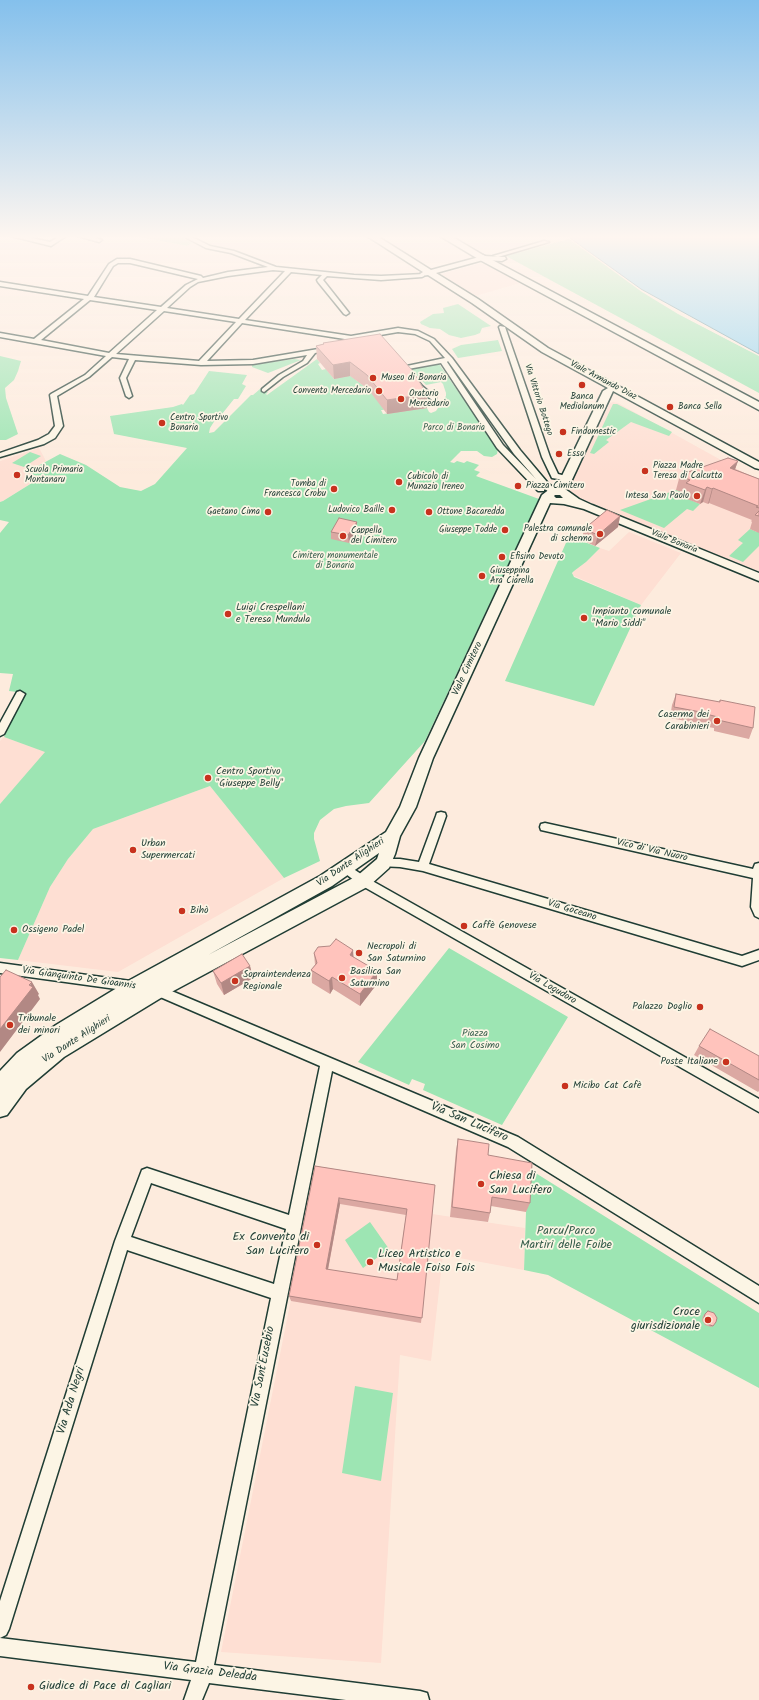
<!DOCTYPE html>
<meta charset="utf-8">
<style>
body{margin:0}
canvas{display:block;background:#fdebdd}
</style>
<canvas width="759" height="1700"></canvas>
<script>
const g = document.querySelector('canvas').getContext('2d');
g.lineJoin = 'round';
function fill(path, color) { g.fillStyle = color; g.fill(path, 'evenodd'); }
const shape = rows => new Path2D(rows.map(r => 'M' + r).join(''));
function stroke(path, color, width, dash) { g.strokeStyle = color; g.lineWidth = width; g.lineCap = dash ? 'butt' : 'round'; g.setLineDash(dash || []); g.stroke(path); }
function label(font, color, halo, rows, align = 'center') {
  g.font = font + ' Kalam,sans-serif'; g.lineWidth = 3.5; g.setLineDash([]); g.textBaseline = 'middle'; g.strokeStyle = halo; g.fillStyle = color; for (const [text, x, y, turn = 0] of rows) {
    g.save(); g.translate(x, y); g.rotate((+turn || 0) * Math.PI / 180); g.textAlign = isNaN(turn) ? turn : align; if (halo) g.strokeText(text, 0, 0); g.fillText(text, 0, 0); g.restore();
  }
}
const built = shape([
 [483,263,520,283,475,296,441,274],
 [613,402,618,403,759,481,759,572,575,496,570,492,568,489,610,403],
 [39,448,46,461,27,472,41,477,3,501,0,502,0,461],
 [629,532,681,553,641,605,572,575,574,571,586,562,600,548,609,551],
 [4,737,46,752,0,804,0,741],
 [210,786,284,878,118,972,18,960,50,887,68,859,93,829],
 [316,1173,432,1214,525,1228,524,1270,443,1255,431,1361,400,1355,381,1663,221,1652]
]);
const green = shape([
 [143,236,180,236,192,243,187,246,142,237],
 [569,239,642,292,678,314,759,356,759,393,506,256],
 [458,304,491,326,482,328,480,333,475,335,461,338,449,335,440,329,430,328,421,324,420,322,433,314,444,313,443,308],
 [498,340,502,351,458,358,452,349,461,345],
 [0,356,21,361,18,371,14,380,5,388,6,398,18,434,6,440,0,440],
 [294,359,301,360,268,373,252,367,252,365],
 [317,359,320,363,318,364,322,370,326,369,334,379,348,374,376,395,384,410,381,410,383,414,427,408,429,412,431,413,436,411,446,396,446,393,443,384,441,382,426,385,411,369,439,364,498,449,497,454,492,457,484,456,477,451,461,451,450,462,454,463,457,461,464,463,467,461,479,465,474,470,480,472,476,476,539,499,425,741,369,803,346,806,334,809,320,820,314,833,314,839,320,861,284,878,210,786,93,829,68,859,50,887,18,960,0,958,0,804,45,752,4,737,25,693,9,691,13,674,0,673,0,533,9,522,0,520,0,502,3,501,40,478,27,472,60,454,86,465,120,487,141,491,155,484,187,448,114,434,110,416,173,407,182,404,183,405,190,395,194,394,209,371,247,375,242,384,246,386,238,399,234,399,222,414,217,417,210,428,209,433,214,432,251,395,253,395,260,389,268,392,266,394,267,395],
 [613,404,617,404,672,432,669,436,631,422,606,440,609,442,594,454,590,453],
 [30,452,41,456,24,467,12,463],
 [676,490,687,492,683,497,700,504,693,511,687,509,664,528,620,510],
 [750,529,757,532,759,531,759,546,743,562,729,556,743,543,738,540],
 [569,536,600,548,586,562,574,571,572,573,574,577,641,605,594,706,505,681],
 [449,948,568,1017,502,1125,423,1090,425,1084,412,1079,409,1085,358,1062],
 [534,1172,759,1313,759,1388,548,1275,524,1270,526,1212,530,1173],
 [370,1222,389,1249,363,1268,345,1240],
 [355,1386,393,1393,381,1481,342,1473]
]);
const water = shape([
 [587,236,759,236,759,354,641,289,570,238,587,236]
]);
const pier = shape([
 [681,315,688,316,759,356,715,333]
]);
const minor = shape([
 [11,236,22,236,50,242,60,236,66,236,51,246,11,236],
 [78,236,89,236,102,240,99,242,78,236],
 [183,236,190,236,210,246,234,251,276,267,354,275,381,276,424,274,424,276,422,277,381,280,327,276,323,280,349,313,346,315,344,314,318,282,317,280,322,275,291,272,245,320,351,336,398,328,418,331,434,339,452,358,520,450,547,482,557,491,553,493,550,493,544,488,544,491,538,491,497,448,441,363,408,369,422,386,436,398,436,400,432,400,418,388,402,370,402,367,445,358,430,341,415,334,398,332,351,340,242,323,207,361,253,360,330,347,333,349,315,353,307,363,283,377,264,392,262,391,262,389,279,375,303,361,307,355,253,364,201,365,135,360,126,378,132,396,129,398,126,396,120,378,129,359,112,357,89,377,57,396,63,426,55,438,44,444,0,457,0,453,38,440,49,434,55,426,50,395,51,394,85,375,106,356,0,337,0,333,34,339,84,299,0,286,0,282,88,296,109,264,117,259,130,259,201,276,203,278,228,272,268,267,231,253,206,248,183,236],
 [118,263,130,263,198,279,186,285,161,307,94,297,113,266,118,263],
 [273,270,285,271,239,319,167,308,190,287,198,282,228,276,273,270],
 [90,300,157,310,109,353,41,340,90,300],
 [164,311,236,322,199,361,116,354,164,311],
 [448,361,514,454,536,479,503,445,447,362,448,361],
 [544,241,549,242,498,257,493,256,544,241],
 [500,326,505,327,550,457,558,474,570,477,570,481,552,478,542,457,499,327,500,326],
 [20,691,25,694,4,734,0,736,0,723,17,692,20,691],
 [441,812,445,813,446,816,429,864,742,956,759,950,759,960,742,966,423,871,400,867,379,866,377,863,379,860,383,859,400,859,419,862,436,816,437,813,441,812],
 [545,823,753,869,755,864,759,863,759,918,755,916,751,907,753,878,541,830,540,827,541,824,545,823],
 [346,864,367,878,759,1099,759,1112,359,884,342,871,340,868,342,865,346,864],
 [0,963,138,982,142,983,144,987,142,991,138,992,0,973,0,963],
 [155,984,518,1137,759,1286,759,1303,508,1147,332,1071,214,1665,420,1691,427,1693,429,1700,346,1700,209,1683,202,1700,184,1700,191,1680,0,1656,0,1601,115,1241,142,1170,147,1168,289,1215,320,1066,151,993,149,989,151,985,155,984],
 [151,1183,286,1229,274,1284,131,1237,151,1183],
 [127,1250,271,1298,196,1662,0,1638,6,1635,9,1629,127,1250]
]);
const secondary = shape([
 [367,236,377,236,431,270,483,256,505,257,506,259,502,261,483,260,436,273,478,299,548,348,759,462,759,469,755,468,613,391,570,484,565,489,579,499,592,505,759,573,759,581,584,509,564,504,550,503,433,758,416,807,400,836,395,854,389,868,369,886,164,996,64,1057,26,1089,7,1115,0,1117,0,1071,17,1053,56,1025,130,980,320,876,386,832,400,807,419,758,542,495,559,482,603,391,608,388,542,352,472,303,428,275,421,276,420,274,423,272,367,236],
 [555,495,560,495,563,498,556,498,554,496,555,495],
 [379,853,377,859,357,876,208,955,332,886,379,853]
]);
const primary = shape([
 [483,255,759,402,759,410,480,260,478,258,480,256,483,255]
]);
const trunk = shape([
 [440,236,451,236,488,258,486,260,480,260,440,236]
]);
const wall = shape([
 [323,343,427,408,387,414,368,389,350,376,334,379,317,359,316,346,323,344],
 [738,461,735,469,759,479,759,533,750,529,752,522,751,521,752,520,709,503,708,504,703,502,700,504,682,497,684,493,676,490,680,475],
 [620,516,618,527,595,546,582,540,584,529],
 [357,522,357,529,349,543,331,539,331,532],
 [676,694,719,702,720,700,753,728,749,739,714,731,714,728,702,726,702,724,670,718,672,705],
 [353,950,353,957,377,984,360,1006,333,989,330,994,312,983,311,970,315,965,314,953],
 [250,966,253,978,224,995,217,984,213,971],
 [699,1046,759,1056,759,1091,758,1092,694,1055],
 [458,1139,488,1155,530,1203,526,1212,491,1206,490,1213,488,1222,450,1217,456,1150],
 [315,1166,435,1185,421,1323,291,1301,289,1296],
 [340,1204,406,1215,397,1280,328,1270],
 [708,1311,713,1326,711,1327,705,1325,702,1320,703,1316]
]);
const shadedWall = shape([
 [350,362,350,376,334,379,333,365],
 [427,394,427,408,387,414,387,400],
 [738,461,733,475,730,468],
 [707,487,703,502,700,504,705,490],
 [713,488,709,503,708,504,712,489],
 [620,516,618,527,595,546,598,535],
 [357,522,357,529,349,543,348,535],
 [353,950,354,963,350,955],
 [250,966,253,978,224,995,221,983],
 [377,971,377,984,360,1006,360,994],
 [332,977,333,989,330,994,329,981],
 [32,982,39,994,38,995,40,999,0,1052,0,1029],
 [339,1198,340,1204,327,1274,326,1269]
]);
const building = shape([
 [380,334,412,370,427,394,387,400,367,375,350,362,333,365,316,346,324,344,323,343,380,334],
 [728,458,738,461,730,468,759,479,759,508,756,507,758,506,713,488,712,489,707,487,705,490,686,483,690,480,680,475,728,458],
 [607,510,620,516,598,535,584,529,607,510],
 [759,511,759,516,755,515,759,511],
 [339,518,357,522,348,535,331,532,339,518],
 [676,694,720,702,720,700,755,707,753,728,718,720,718,717,706,714,706,713,674,707,676,694],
 [336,939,353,950,350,955,377,971,360,994,332,977,329,981,311,970,317,963,314,953,318,947,330,946,336,939],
 [242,954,250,966,221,983,213,971,242,954],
 [6,970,32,982,29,985,33,987,0,1029,0,977,6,970],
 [710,1029,759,1056,759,1080,699,1046,710,1029],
 [458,1139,489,1144,488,1155,532,1163,530,1203,492,1197,490,1213,452,1207,458,1139],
 [315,1166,435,1185,422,1318,289,1296,315,1166],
 [339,1198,407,1209,397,1280,326,1269,339,1198],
 [708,1311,714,1313,717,1318,716,1322,713,1326,707,1324,704,1318,705,1314,708,1311]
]);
const markers = [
 [373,378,4,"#c8321e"],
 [582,385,4,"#c8321e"],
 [379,391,4,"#c8321e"],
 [401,399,4,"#c8321e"],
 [670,407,4,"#c8321e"],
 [162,423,4,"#c8321e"],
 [563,432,4,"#c8321e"],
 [559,454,4,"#c8321e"],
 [645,471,4,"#c8321e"],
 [17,475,4,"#c8321e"],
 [399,482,4,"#c8321e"],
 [518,486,4,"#c8321e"],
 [334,489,4,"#c8321e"],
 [697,496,4,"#c8321e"],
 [392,510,4,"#c8321e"],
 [268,512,4,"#c8321e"],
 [429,512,4,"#c8321e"],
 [505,530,4,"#c8321e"],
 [600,534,4,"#c8321e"],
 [343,536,4,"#c8321e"],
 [502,557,4,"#c8321e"],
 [482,576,4,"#c8321e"],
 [228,614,4,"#c8321e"],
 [584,618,4,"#c8321e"],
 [717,721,4,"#c8321e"],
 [208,778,4,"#c8321e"],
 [133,850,4,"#c8321e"],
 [182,911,4,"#c8321e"],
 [464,926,4,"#c8321e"],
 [14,930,4,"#c8321e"],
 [359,953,4,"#c8321e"],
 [342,978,4,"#c8321e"],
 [235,981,4,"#c8321e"],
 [700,1007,4,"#c8321e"],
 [10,1025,4,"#c8321e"],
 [726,1062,4,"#c8321e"],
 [565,1086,4,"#c8321e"],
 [481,1184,4,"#c8321e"],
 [317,1245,4,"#c8321e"],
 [370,1262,4,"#c8321e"],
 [708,1320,4,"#c8321e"],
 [31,1687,4,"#c8321e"]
];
const farPoinames = [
 ["Museo di Bonaria",381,378],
 ["Convento Mercedario",371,391,"right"],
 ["Oratorio",409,394],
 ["Mercedario",409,404],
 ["Banca",582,397,"center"],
 ["Mediolanum",582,407,"center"],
 ["Banca Sella",678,407],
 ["Centro Sportivo",170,418],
 ["Bonaria",170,428],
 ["Findomestic",571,432],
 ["Esso",567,454],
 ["Piazza Madre",653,466],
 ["Teresa di Calcutta",653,476],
 ["Scuola Primaria",25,470],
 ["Montanaru",25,480],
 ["Cubicolo di",407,477],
 ["Munazio Ireneo",407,487],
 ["Tomba di",326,484,"right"],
 ["Francesca Crobu",326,494,"right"],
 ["Piazza Cimitero",526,486],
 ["Intesa San Paolo",689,496,"right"],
 ["Ludovico Baille",384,510,"right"],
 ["Gaetano Cima",260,512,"right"],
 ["Ottone Bacaredda",437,512],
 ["Palestra comunale",592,529,"right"],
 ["di scherma",592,539,"right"],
 ["Giuseppe Todde",497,530,"right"],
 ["Cappella",351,531],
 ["del Cimitero",351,541],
 ["Efisino Devoto",510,557],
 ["Giuseppina",490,571],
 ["Ara Ciarella",490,581]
];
const farStreetnames = [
 ["Viale Armando Diaz",603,381,28],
 ["Via Vittorio Bottego",538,400,72],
 ["Viale Bonaria",674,542,22]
];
const farParknames = [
 ["Parco di Bonaria",454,428],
 ["Cimitero monumentale",335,556],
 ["di Bonaria",335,566]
];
const poiNames = [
 ["Luigi Crespellani",236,608],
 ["e Teresa Mundula",236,620],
 ["Impianto comunale",592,612],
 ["\"Mario Siddi\"",592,624],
 ["Caserma dei",709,715,"right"],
 ["Carabinieri",709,727,"right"],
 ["Centro Sportivo",216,772],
 ["\"Giuseppe Belly\"",216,784],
 ["Urban",141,844],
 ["Supermercati",141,856],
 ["Bihò",190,911],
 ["Caffè Genovese",472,926],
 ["Ossigeno Padel",22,930],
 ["Necropoli di",367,947],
 ["San Saturnino",367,959],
 ["Basilica San",350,972],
 ["Saturnino",350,984],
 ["Sopraintendenza",243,975],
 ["Regionale",243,987],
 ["Palazzo Doglio",692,1007,"right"],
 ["Tribunale",18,1019],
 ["dei minori",18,1031],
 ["Poste Italiane",718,1062,"right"],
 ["Micibo Cat Cafè",573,1086]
];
const streetNames = [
 ["Viale Cimitero",468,669,-65],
 ["Vico di Via Nuoro",652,851,13],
 ["Via Dante Alighieri",351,863,-34],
 ["Via Goceano",572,911,17],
 ["Via Gianquinto De Gioannis",79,979,8],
 ["Via Logudoro",552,989,30],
 ["Via Dante Alighieri",77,1040,-33]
];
const parkNames = [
 ["Piazza",475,1034],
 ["San Cosimo",475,1046]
];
const nearStreetnames = [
 ["Via San Lucifero",469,1123,23],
 ["Via Sant'Eusebio",264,1367,-79],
 ["Via Ada Negri",72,1401,-73],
 ["Via Grazia Deledda",210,1673,7]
];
const nearPoinames = [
 ["Chiesa di",489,1177],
 ["San Lucifero",489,1191],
 ["Ex Convento di",309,1238,"right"],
 ["San Lucifero",309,1252,"right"],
 ["Liceo Artistico e",378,1255],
 ["Musicale Foiso Fois",378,1269],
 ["Croce",700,1313,"right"],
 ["giurisdizionale",700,1327,"right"],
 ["Giudice di Pace di Cagliari",39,1687]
];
const nearParknames = [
 ["Parcu/Parco",566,1232],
 ["Martiri delle Foibe",566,1246]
];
fill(built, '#fedfd3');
fill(green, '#9de5b3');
fill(water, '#8fd3f1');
stroke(water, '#6297a5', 1);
fill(pier, '#fdebdd');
stroke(minor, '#1f3d34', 3);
stroke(secondary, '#1f3d34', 3);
stroke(primary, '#1f3d34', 3);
stroke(trunk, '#1f3d34', 3);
fill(minor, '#fcf5e5');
fill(secondary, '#fcf5e5');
fill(primary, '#fcf5e5');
fill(trunk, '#fcf5e5');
fill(wall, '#dba8a2');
fill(shadedWall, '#b28884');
fill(building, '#ffc3bc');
stroke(building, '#b28884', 1);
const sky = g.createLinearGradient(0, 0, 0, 474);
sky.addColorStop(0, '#84c0ec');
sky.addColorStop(0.5, '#fef6f0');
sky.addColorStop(1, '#fef6f000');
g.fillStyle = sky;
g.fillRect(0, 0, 759, 474);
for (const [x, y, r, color] of markers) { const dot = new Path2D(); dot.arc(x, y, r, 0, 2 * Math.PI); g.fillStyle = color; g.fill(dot); stroke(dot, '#fcf5e5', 1.5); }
label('9px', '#1f3d34', '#fcf5e5', farPoinames, 'left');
label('9px', '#1f3d34', '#fcf5e5', farStreetnames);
label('9px', '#385f4d', '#fcf5e5', farParknames);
label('10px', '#1f3d34', '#fcf5e5', poiNames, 'left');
label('10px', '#1f3d34', '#fcf5e5', streetNames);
label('10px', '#385f4d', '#fcf5e5', parkNames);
label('12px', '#1f3d34', '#fcf5e5', nearStreetnames);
label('12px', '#1f3d34', '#fcf5e5', nearPoinames, 'left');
label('12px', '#385f4d', '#fcf5e5', nearParknames);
</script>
